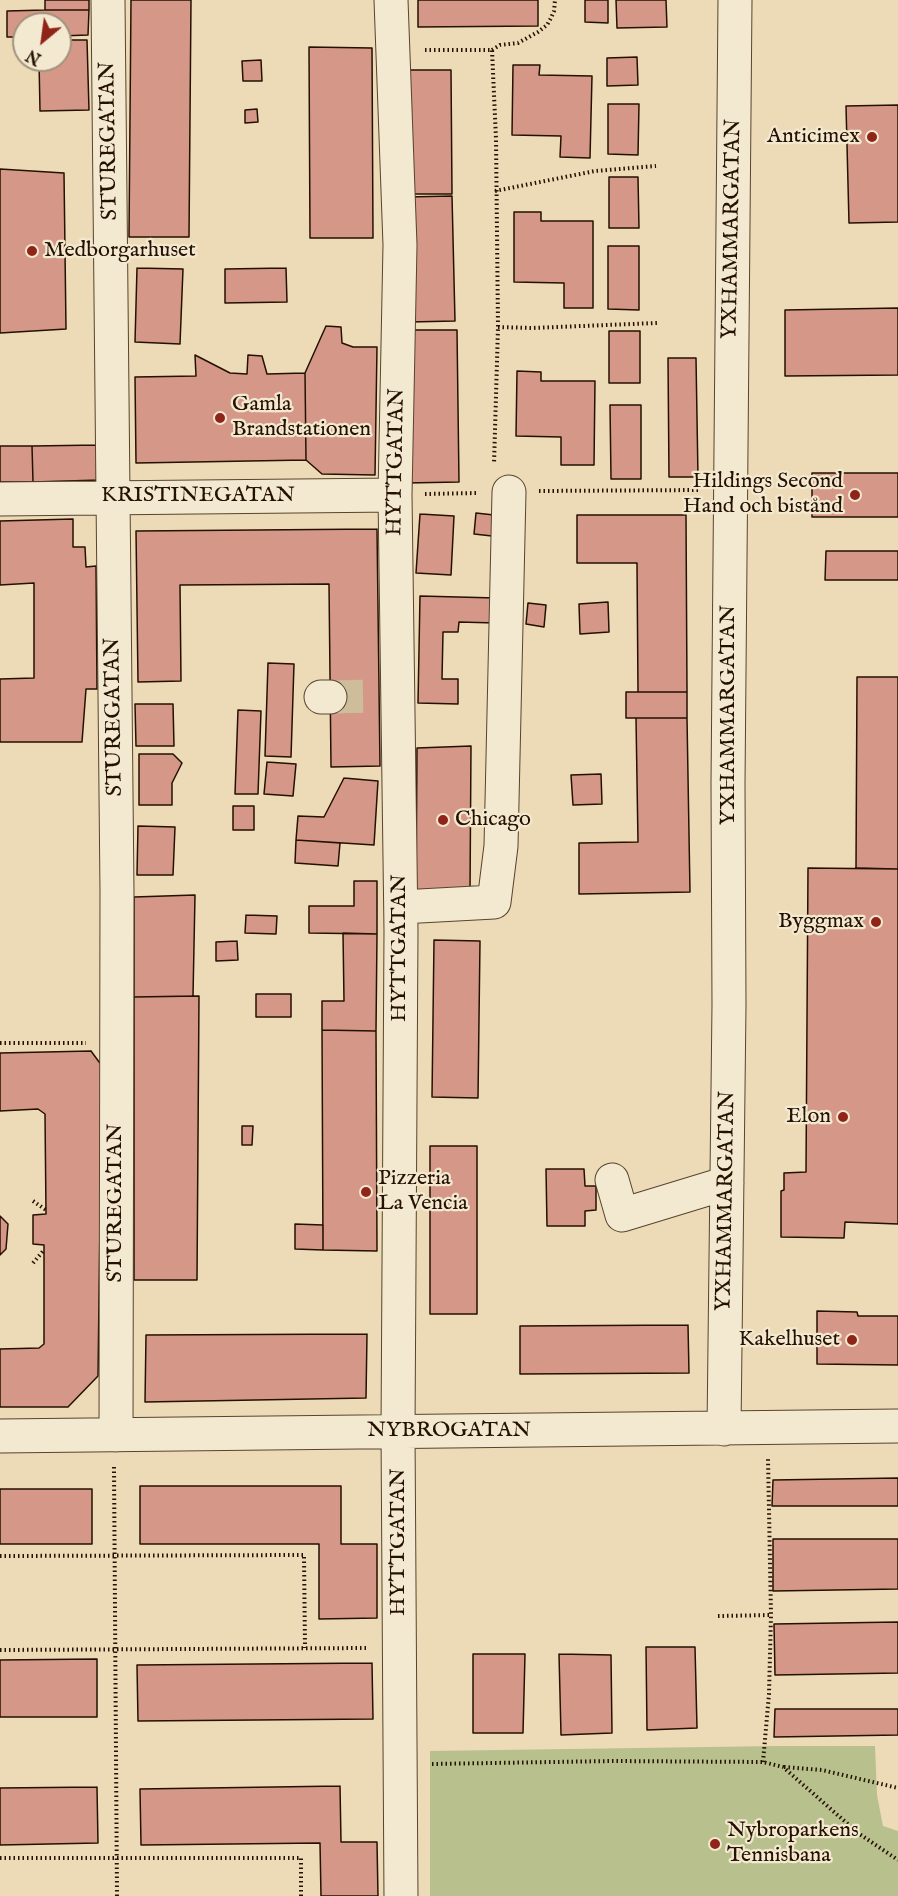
<!DOCTYPE html>
<meta charset="utf-8">
<style>
body{margin:0}
#map{position:relative;width:898px;height:1896px;overflow:hidden;background:#ecdbb6;font-family:"IM FELL English",serif}
canvas{display:block}
.north{position:absolute;left:12px;top:12px;width:60px;height:60px;box-sizing:border-box;background:#f3e8d0;border:2px solid #a1927d;border-radius:50%;rotate:209deg;font-size:16px;font-weight:700;line-height:24px;text-align:center;color:#251101}
.north::after{content:'';display:block;margin:auto;width:21px;height:27px;background:#8f2418;clip-path:polygon(50% 0,100% 100%,50% 72%,0 100%)}
</style>
<div id="map">
<canvas width="898" height="1896"></canvas>
<div class="north">N</div>
</div>
<script>
const g = document.querySelector('canvas').getContext('2d');
g.lineJoin = 'round';
function fill(path, color) { g.fillStyle = color; g.fill(path, 'evenodd'); }
const shape = rows => new Path2D(rows.map(r => 'M' + r).join(''));
function stroke(path, color, width, dash) { g.strokeStyle = color; g.lineWidth = width; g.lineCap = dash ? 'butt' : 'round'; g.setLineDash(dash || []); g.stroke(path); }
function label(font, color, halo, rows, align = 'center') {
  g.font = font + ' "IM FELL English",serif'; g.lineWidth = 4.5; g.setLineDash([]); g.textBaseline = 'middle'; g.strokeStyle = halo; g.fillStyle = color; for (const [text, x, y, turn = 0] of rows) {
    g.save(); g.translate(x, y); g.rotate((+turn || 0) * Math.PI / 180); g.textAlign = isNaN(turn) ? turn : align; if (halo) g.strokeText(text, 0, 0); g.fillText(text, 0, 0); g.restore();
  }
}
const green = shape([
 [777,1746,875,1746,877,1795,883,1826,898,1831,898,1896,430,1896,430,1751]
]);
const building = shape([
 [45,0,89,0,89,10,45,10,45,0],
 [131,0,191,0,189,237,129,237,131,0],
 [418,0,538,0,538,26,418,27,418,0],
 [585,0,608,0,608,23,585,22,585,0],
 [616,0,666,0,667,27,617,28,616,0],
 [45,10,89,10,88,35,60,36,60,24,24,24,24,37,7,37,7,11,45,10],
 [60,40,87,40,89,110,40,111,39,60,60,60,60,40],
 [309,47,372,48,373,238,310,238,309,47],
 [637,57,638,85,607,86,607,58,637,57],
 [261,60,262,81,243,81,242,61,261,60],
 [513,65,540,65,539,75,592,76,590,158,560,157,561,136,512,135,513,65],
 [405,70,451,70,452,194,406,194,405,70],
 [608,104,639,104,638,155,608,154,608,104],
 [898,105,898,222,849,223,846,106,898,105],
 [257,109,258,122,245,123,245,110,257,109],
 [0,169,64,173,66,329,0,333,0,169],
 [609,177,638,177,639,228,609,228,609,177],
 [452,196,455,321,409,322,406,197,452,196],
 [514,212,541,212,541,221,593,221,593,308,564,308,564,283,514,282,514,212],
 [608,246,639,246,639,310,608,309,608,246],
 [137,268,183,269,180,344,135,342,137,268],
 [286,268,287,302,225,303,225,269,286,268],
 [898,308,898,375,785,376,785,310,898,308],
 [326,326,341,327,342,343,353,347,377,347,375,475,322,474,306,460,305,373,326,326],
 [404,330,457,330,459,482,406,483,404,330],
 [609,331,640,331,640,383,609,383,609,331],
 [195,355,230,373,247,374,248,355,262,356,267,374,305,373,306,460,136,463,135,377,196,376,195,355],
 [668,358,696,358,698,477,669,477,668,358],
 [517,371,541,372,541,381,595,381,594,465,561,465,561,437,516,436,517,371],
 [610,405,641,405,641,479,611,479,610,405],
 [99,445,100,480,33,482,32,446,99,445],
 [0,446,32,446,33,482,0,482,0,446],
 [812,473,898,473,898,517,812,517,812,473],
 [476,513,494,515,492,536,474,534,476,513],
 [420,514,454,516,451,575,416,573,420,514],
 [577,515,686,515,687,692,638,692,637,563,577,563,577,515],
 [73,519,73,547,85,547,86,567,96,566,97,689,86,689,82,742,0,742,0,679,34,678,34,583,0,585,0,521,73,519],
 [377,529,380,766,331,767,329,584,180,585,181,681,138,682,136,531,377,529],
 [826,551,898,551,898,580,825,580,826,551],
 [420,596,496,598,496,623,459,622,458,632,443,632,442,679,458,679,458,704,418,703,420,596],
 [608,602,609,632,580,634,579,604,608,602],
 [528,603,546,605,544,627,526,624,528,603],
 [268,663,294,664,291,757,265,756,268,663],
 [857,677,898,677,898,869,856,868,857,677],
 [626,692,687,692,687,718,626,718,626,692],
 [135,704,173,704,174,746,136,746,135,704],
 [238,710,261,711,258,794,235,794,238,710],
 [636,718,687,718,690,892,579,894,579,843,638,842,636,718],
 [471,746,470,892,416,892,417,748,471,746],
 [139,754,173,754,182,763,172,783,172,805,139,805,139,754],
 [267,762,296,764,293,796,264,794,267,762],
 [601,774,602,804,573,805,571,775,601,774],
 [344,778,378,781,374,845,296,840,298,816,324,817,344,778],
 [233,806,254,806,254,830,233,830,233,806],
 [138,826,175,827,173,875,137,875,138,826],
 [296,840,340,843,338,866,295,863,296,840],
 [808,868,898,869,898,1224,845,1222,844,1238,781,1237,781,1191,784,1190,784,1173,806,1172,808,868],
 [354,881,377,881,377,934,309,933,309,906,354,906,354,881],
 [195,895,193,996,134,997,134,897,195,895],
 [246,915,277,916,276,934,245,933,246,915],
 [343,933,377,934,376,1031,322,1030,322,1001,344,1001,343,933],
 [434,940,480,941,478,1098,432,1097,434,940],
 [237,941,238,960,216,961,216,942,237,941],
 [256,994,291,994,291,1017,256,1017,256,994],
 [199,996,197,1280,134,1280,134,997,199,996],
 [322,1030,376,1031,377,1251,323,1250,322,1030],
 [91,1051,102,1066,98,1376,68,1407,0,1407,0,1349,39,1348,44,1344,44,1245,33,1244,33,1215,46,1214,45,1114,38,1109,0,1111,0,1053,91,1051],
 [242,1126,253,1126,252,1145,242,1145,242,1126],
 [430,1146,477,1146,477,1314,430,1314,430,1146],
 [546,1169,584,1169,585,1186,596,1186,596,1210,585,1211,585,1226,547,1226,546,1169],
 [0,1216,8,1224,6,1249,0,1255,0,1216],
 [295,1224,323,1225,323,1250,295,1249,295,1224],
 [817,1311,857,1312,858,1316,898,1316,898,1365,817,1364,817,1311],
 [688,1325,689,1373,520,1374,520,1326,688,1325],
 [367,1334,366,1398,145,1402,146,1335,367,1334],
 [898,1478,898,1506,772,1506,773,1480,898,1478],
 [140,1486,341,1486,341,1544,377,1544,377,1618,319,1619,319,1544,140,1544,140,1486],
 [0,1489,92,1489,92,1544,0,1544,0,1489],
 [773,1539,898,1539,898,1589,773,1591,773,1539],
 [898,1622,898,1673,775,1675,774,1624,898,1622],
 [646,1647,695,1647,697,1728,647,1730,646,1647],
 [473,1654,525,1654,523,1733,473,1733,473,1654],
 [559,1654,611,1655,612,1733,561,1735,559,1654],
 [97,1659,97,1717,0,1717,0,1660,97,1659],
 [372,1663,373,1719,138,1721,137,1665,372,1663],
 [775,1709,898,1709,898,1735,774,1737,775,1709],
 [340,1786,341,1842,377,1842,378,1896,321,1896,320,1843,141,1845,140,1789,340,1786],
 [97,1787,98,1843,0,1845,0,1788,97,1787]
]);
const minorTunnel = shape([
 [330,697,379,696]
]);
const path = shape([
 [425,50,492,50,496,139,498,327,494,464],
 [492,50,500,45,518,43,538,32,547,25,551,18,554,11,555,0],
 [495,191,595,171,656,166],
 [498,327,532,328,657,323],
 [539,491,699,490],
 [425,494,477,493],
 [0,1043,86,1043],
 [33,1201,46,1210],
 [33,1263,44,1250],
 [114,1467,117,1896],
 [0,1556,304,1555,305,1648],
 [718,1616,771,1615],
 [0,1650,369,1648],
 [763,1762,769,1694,771,1615,768,1458],
 [432,1764,612,1761,763,1762,783,1767,858,1833,898,1860],
 [784,1767,822,1770,898,1788],
 [0,1858,301,1858,301,1896]
]);
const minor = shape([
 [108,0,117,891,116,1435],
 [391,0,400,245,395,495,401,931,398,1431,401,1896],
 [0,499,395,495],
 [321,697,330,697],
 [401,907,494,902,501,846,509,492],
 [612,1180,622,1215,727,1183],
 [724,1429,729,1005,728,784,735,0],
 [0,1436,898,1426]
]);
const markers = [
 [872,137,6,"#8f2418"],
 [32,251,6,"#8f2418"],
 [220,418,6,"#8f2418"],
 [855,495,6,"#8f2418"],
 [443,820,6,"#8f2418"],
 [876,922,6,"#8f2418"],
 [843,1117,6,"#8f2418"],
 [366,1192,6,"#8f2418"],
 [852,1340,6,"#8f2418"],
 [715,1844,6,"#8f2418"]
];
const poiNames = [
 ["Anticimex",860,137],
 ["Medborgarhuset",44,251,"left"],
 ["Gamla",232,405,"left"],
 ["Brandstationen",232,430,"left"],
 ["Hildings Second",843,482],
 ["Hand och bistånd",843,507],
 ["Chicago",455,820,"left"],
 ["Byggmax",864,922],
 ["Elon",831,1117],
 ["Pizzeria",378,1179,"left"],
 ["La Vencia",378,1204,"left"],
 ["Kakelhuset",840,1340],
 ["Nybroparkens",727,1831,"left"],
 ["Tennisbana",727,1856,"left"]
];
const streetNames = [
 ["STUREGATAN",110,141,-91],
 ["YXHAMMARGATAN",733,229,-89],
 ["HYTTGATAN",397,462,-89],
 ["KRISTINEGATAN",198,496],
 ["YXHAMMARGATAN",729,715,-90],
 ["STUREGATAN",115,717,-91],
 ["HYTTGATAN",400,948,-90],
 ["YXHAMMARGATAN",727,1201,-89],
 ["STUREGATAN",116,1203,-90],
 ["NYBROGATAN",449,1431],
 ["HYTTGATAN",399,1542,-90]
];
fill(green, '#b8c08d');
fill(building, '#d59888');
stroke(building, '#251101', 1.5);
stroke(minorTunnel, '#cebd9b', 33, [33, 16]);
stroke(minor, '#57442e', 35);
stroke(path, '#251101', 4, [1.5, 3]);
stroke(minor, '#f3e8d0', 33);
for (const [x, y, r, color] of markers) { const dot = new Path2D(); dot.arc(x, y, r, 0, 2 * Math.PI); g.fillStyle = color; g.fill(dot); stroke(dot, '#f3e8d0', 2); }
label('22px', '#251101', '#f3e8d0', poiNames, 'right');
label('22px', '#251101', '#f3e8d0', streetNames);
</script>
